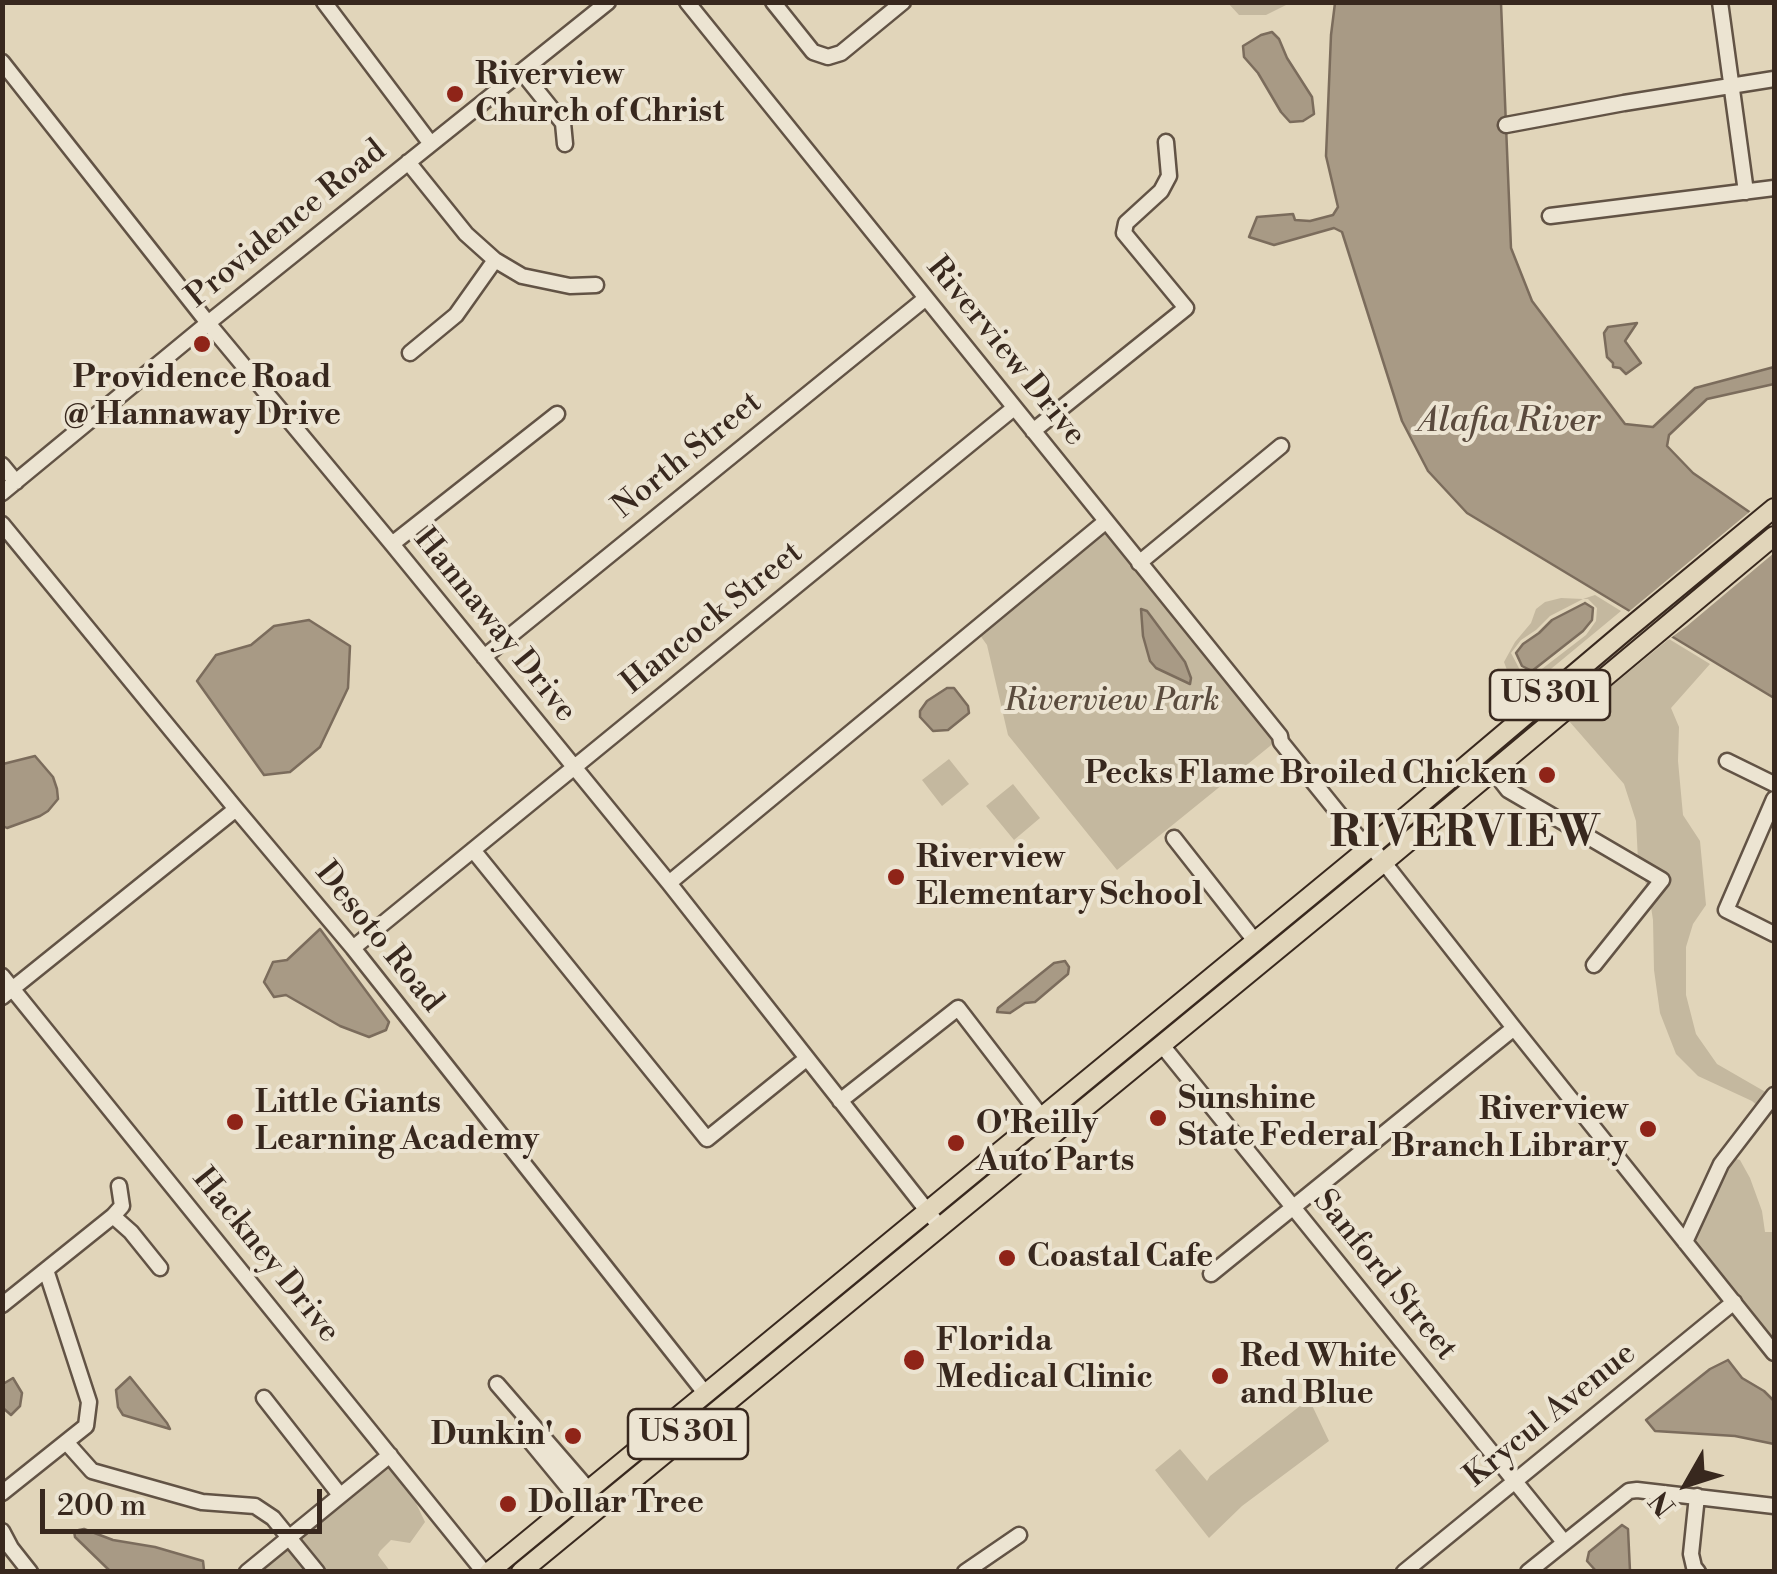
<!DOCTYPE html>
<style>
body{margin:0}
#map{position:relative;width:1777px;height:1574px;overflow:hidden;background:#e1d5ba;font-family:"Libre Bodoni",serif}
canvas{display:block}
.frame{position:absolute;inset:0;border:5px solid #38281e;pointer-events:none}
.north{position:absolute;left:1637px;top:1434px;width:100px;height:100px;-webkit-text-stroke:8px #ece4d2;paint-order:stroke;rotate:231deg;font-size:28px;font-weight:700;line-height:40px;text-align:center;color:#38281e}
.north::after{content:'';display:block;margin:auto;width:35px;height:45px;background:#38281e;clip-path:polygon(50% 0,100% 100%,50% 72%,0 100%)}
.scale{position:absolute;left:40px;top:1489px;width:282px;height:45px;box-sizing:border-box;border:5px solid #38281e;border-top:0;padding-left:12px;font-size:30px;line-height:35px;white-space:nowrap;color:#38281e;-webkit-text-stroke:8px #ece4d2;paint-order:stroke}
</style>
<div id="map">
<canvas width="1777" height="1574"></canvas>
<div class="frame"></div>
<div class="north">N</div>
<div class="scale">200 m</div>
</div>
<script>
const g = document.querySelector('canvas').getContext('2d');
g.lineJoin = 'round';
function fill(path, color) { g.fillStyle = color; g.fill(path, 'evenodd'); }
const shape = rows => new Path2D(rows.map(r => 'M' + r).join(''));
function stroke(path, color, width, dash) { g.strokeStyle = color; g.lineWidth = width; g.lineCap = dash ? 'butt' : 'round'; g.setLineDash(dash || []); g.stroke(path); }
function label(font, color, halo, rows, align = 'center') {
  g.font = font + ' "Libre Bodoni",serif'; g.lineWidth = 8; g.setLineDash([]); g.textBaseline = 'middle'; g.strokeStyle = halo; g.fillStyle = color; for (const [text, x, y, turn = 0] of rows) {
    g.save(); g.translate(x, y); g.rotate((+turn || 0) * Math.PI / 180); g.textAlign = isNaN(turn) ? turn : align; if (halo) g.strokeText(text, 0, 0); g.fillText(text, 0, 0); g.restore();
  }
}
const green = shape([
 [1228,3,1290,3,1266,15,1239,15],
 [1103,529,1275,742,1117,870,1008,735,987,645,977,631],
 [1595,595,1621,611,1517,697,1504,662,1515,642,1531,623,1536,609,1545,602,1561,598,1583,599],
 [1583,599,1588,599,1597,608,1596,621,1586,635,1534,675,1520,670,1511,653,1521,640,1536,630,1550,616],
 [1669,639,1710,664,1671,708,1679,727,1678,761,1683,815,1700,841,1706,905,1693,924,1686,947,1686,995,1696,1034,1717,1064,1769,1094,1759,1107,1752,1101,1698,1076,1676,1054,1660,1013,1654,970,1653,920,1649,894,1643,875,1663,887,1670,878,1638,860,1636,821,1624,784,1569,721],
 [949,759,969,784,942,806,922,780],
 [1013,784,1040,818,1014,840,986,806],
 [1732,1158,1740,1160,1750,1178,1762,1211,1765,1232,1774,1232,1774,1344,1691,1241],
 [1309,1399,1329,1441,1242,1506,1209,1538,1155,1470,1180,1449,1207,1481,1210,1476],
 [390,1456,422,1498,416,1503,425,1522,410,1543,391,1540,380,1551,378,1555,390,1571,251,1572]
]);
const water = shape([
 [1335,3,1501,3,1511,248,1532,301,1625,424,1653,427,1695,388,1774,367,1774,384,1707,399,1669,435,1667,446,1693,473,1774,529,1774,698,1467,513,1428,471,1402,421,1342,232,1334,228,1274,245,1249,237,1257,217,1293,214,1295,220,1310,221,1333,215,1338,207,1326,156,1331,35,1335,3],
 [1272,32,1279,39,1287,58,1312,97,1314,114,1303,121,1290,122,1281,112,1258,73,1244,57,1243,46,1261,35,1272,32],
 [1637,323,1625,341,1641,363,1626,374,1620,368,1613,367,1613,363,1607,357,1604,333,1608,327,1637,323],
 [1585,603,1593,608,1592,620,1583,631,1532,671,1522,666,1516,653,1523,644,1539,633,1552,620,1585,603],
 [1141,609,1147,611,1185,662,1191,678,1190,684,1156,668,1150,661,1143,636,1141,609],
 [309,620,350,646,348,688,320,747,290,772,264,775,197,681,216,655,251,645,274,626,309,620],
 [947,688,954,688,968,706,969,713,948,730,933,731,920,717,920,711,927,701,947,688],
 [35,756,53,777,57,789,58,799,48,811,40,816,7,828,3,826,3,764,35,756],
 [320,929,389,1022,386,1030,369,1037,340,1026,286,995,274,997,264,982,273,962,287,960,320,929],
 [1065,961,1069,967,1068,974,1035,1002,1025,1003,1010,1013,997,1012,998,1008,1054,963,1065,961],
 [1728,1360,1742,1378,1764,1391,1774,1401,1774,1444,1735,1436,1655,1431,1646,1420,1710,1369,1728,1360],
 [130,1377,167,1423,170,1429,123,1415,118,1407,116,1390,130,1377],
 [13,1378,22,1393,20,1406,11,1415,3,1408,3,1384,13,1378],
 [1622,1525,1628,1529,1630,1571,1596,1571,1587,1561,1589,1552,1622,1525],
 [84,1529,113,1540,155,1547,203,1561,204,1570,110,1571,75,1537,74,1531,84,1529]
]);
const pier = shape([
 [1753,509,1774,523,1774,553,1687,626,1668,640,1626,614]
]);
const minor = shape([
 [324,2,431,144],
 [687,2,1280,736,1281,742,1361,841,1371,846],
 [773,2,813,52,828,57,841,53,903,2],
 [1720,2,1746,192],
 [2,62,208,323,392,544,669,883,940,1227],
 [522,72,563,123,565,144],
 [1506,125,1624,103,1774,79],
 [408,162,466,234,495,260,522,276,570,286,596,285],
 [1550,216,1774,188],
 [410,353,456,315,495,260],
 [1033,431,1186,308,1124,233,1126,223,1161,191,1169,176,1166,142],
 [2,465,16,482],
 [2,493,208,323,608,2],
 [2,524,236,809,353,948,705,1393],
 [392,544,557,414],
 [1139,563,1281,446],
 [484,657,926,298],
 [1727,761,1774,784],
 [1494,772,1508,790,1662,880,1594,965],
 [1774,799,1726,910,1774,934],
 [1368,837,1371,846,1514,1028,1774,1353],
 [1174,838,1255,941],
 [473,850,707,1139,806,1059],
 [669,883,1105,522],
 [353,948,1014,408],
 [2,976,484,1572],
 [2,997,236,809],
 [1161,1044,1564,1542],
 [840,1101,958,1008,1041,1116],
 [113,1216,131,1232,160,1268],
 [1685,1242,1721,1164,1774,1095],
 [1211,1274,1514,1028],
 [2,1305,113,1216,122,1206,119,1186],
 [497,1384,588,1489],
 [264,1398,340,1495],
 [524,1415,524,1431,530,1441,577,1498],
 [67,1443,92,1471,202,1502,255,1506,273,1518,317,1572],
 [2,1493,86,1426,89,1402,46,1270],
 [1697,1496,1691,1554,1694,1567,1698,1572],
 [2,1531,11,1548,30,1572],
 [247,1572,390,1455],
 [965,1572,1019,1535],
 [1404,1572,1734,1302],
 [1528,1572,1629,1491,1637,1490,1774,1506]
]);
const major = shape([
 [489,1572,1371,846,1624,632,1774,508],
 [521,1572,1384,862,1774,536]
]);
const markers = [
 [455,94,10,"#8f2418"],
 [202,344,10,"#8f2418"],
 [1547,775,10,"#8f2418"],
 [896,877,10,"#8f2418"],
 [1158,1118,10,"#8f2418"],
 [235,1122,10,"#8f2418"],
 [1648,1129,10,"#8f2418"],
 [956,1143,10,"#8f2418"],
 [1007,1258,10,"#8f2418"],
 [914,1360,12,"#8f2418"],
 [1220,1376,10,"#8f2418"],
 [573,1436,10,"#8f2418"],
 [508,1504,10,"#8f2418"]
];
const shields = [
 [1550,695,120],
 [688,1434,120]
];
const shieldNames = [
 ["US 301",1550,695],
 ["US 301",688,1434]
];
const poiNames = [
 ["Riverview",475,76],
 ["Church of Christ",475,113],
 ["Providence Road",202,379,"center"],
 ["@ Hannaway Drive",202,416,"center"],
 ["Pecks Flame Broiled Chicken",1527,775,"right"],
 ["Riverview",916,859],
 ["Elementary School",916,896],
 ["Sunshine",1178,1100],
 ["State Federal",1178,1137],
 ["Little Giants",255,1104],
 ["Learning Academy",255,1141],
 ["Riverview",1628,1111,"right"],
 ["Branch Library",1628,1148,"right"],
 ["O'Reilly",976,1125],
 ["Auto Parts",976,1162],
 ["Coastal Cafe",1027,1258],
 ["Florida",936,1342],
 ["Medical Clinic",936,1379],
 ["Red White",1240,1358],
 ["and Blue",1240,1395],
 ["Dunkin'",553,1436,"right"],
 ["Dollar Tree",528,1504]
];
const streetNames = [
 ["Providence Road",287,225,-39],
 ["Riverview Drive",1005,352,51],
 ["North Street",688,456,-39],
 ["Hancock Street",713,619,-39],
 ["Hannaway Drive",494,626,51],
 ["Desoto Road",378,938,51],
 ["Hackney Drive",265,1256,51],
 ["Sanford Street",1384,1276,51],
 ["Krycul Avenue",1551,1416,-39]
];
const parkNames = [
 ["Riverview Park",1112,702]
];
const waterNames = [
 ["Alafia River",1509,423]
];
const districtNames = [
 ["RIVERVIEW",1466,836]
];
fill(green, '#c4b89f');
fill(water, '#a89a85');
stroke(water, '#7b6c5c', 2.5);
fill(pier, '#e1d5ba');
stroke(minor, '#625345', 19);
stroke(major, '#38281e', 22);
stroke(minor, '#ece4d2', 14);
stroke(major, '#e1d5ba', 18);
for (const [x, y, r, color] of markers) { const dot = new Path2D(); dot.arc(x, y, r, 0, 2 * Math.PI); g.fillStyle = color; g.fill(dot); stroke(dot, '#ece4d2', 4); }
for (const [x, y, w] of shields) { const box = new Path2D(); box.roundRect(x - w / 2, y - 25, w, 50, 8); g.fillStyle = '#ece4d2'; g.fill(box); stroke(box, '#38281e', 2.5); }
label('bold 30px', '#38281e', null, shieldNames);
label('bold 32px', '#38281e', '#ece4d2', poiNames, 'left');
label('32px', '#38281e', '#ece4d2', streetNames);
label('italic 32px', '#5b4c3e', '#ece4d2', parkNames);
label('italic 35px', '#5a4a3d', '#ece4d2', waterNames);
g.letterSpacing = '2.5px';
label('bold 42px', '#38281e', '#ece4d2', districtNames);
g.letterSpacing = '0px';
</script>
